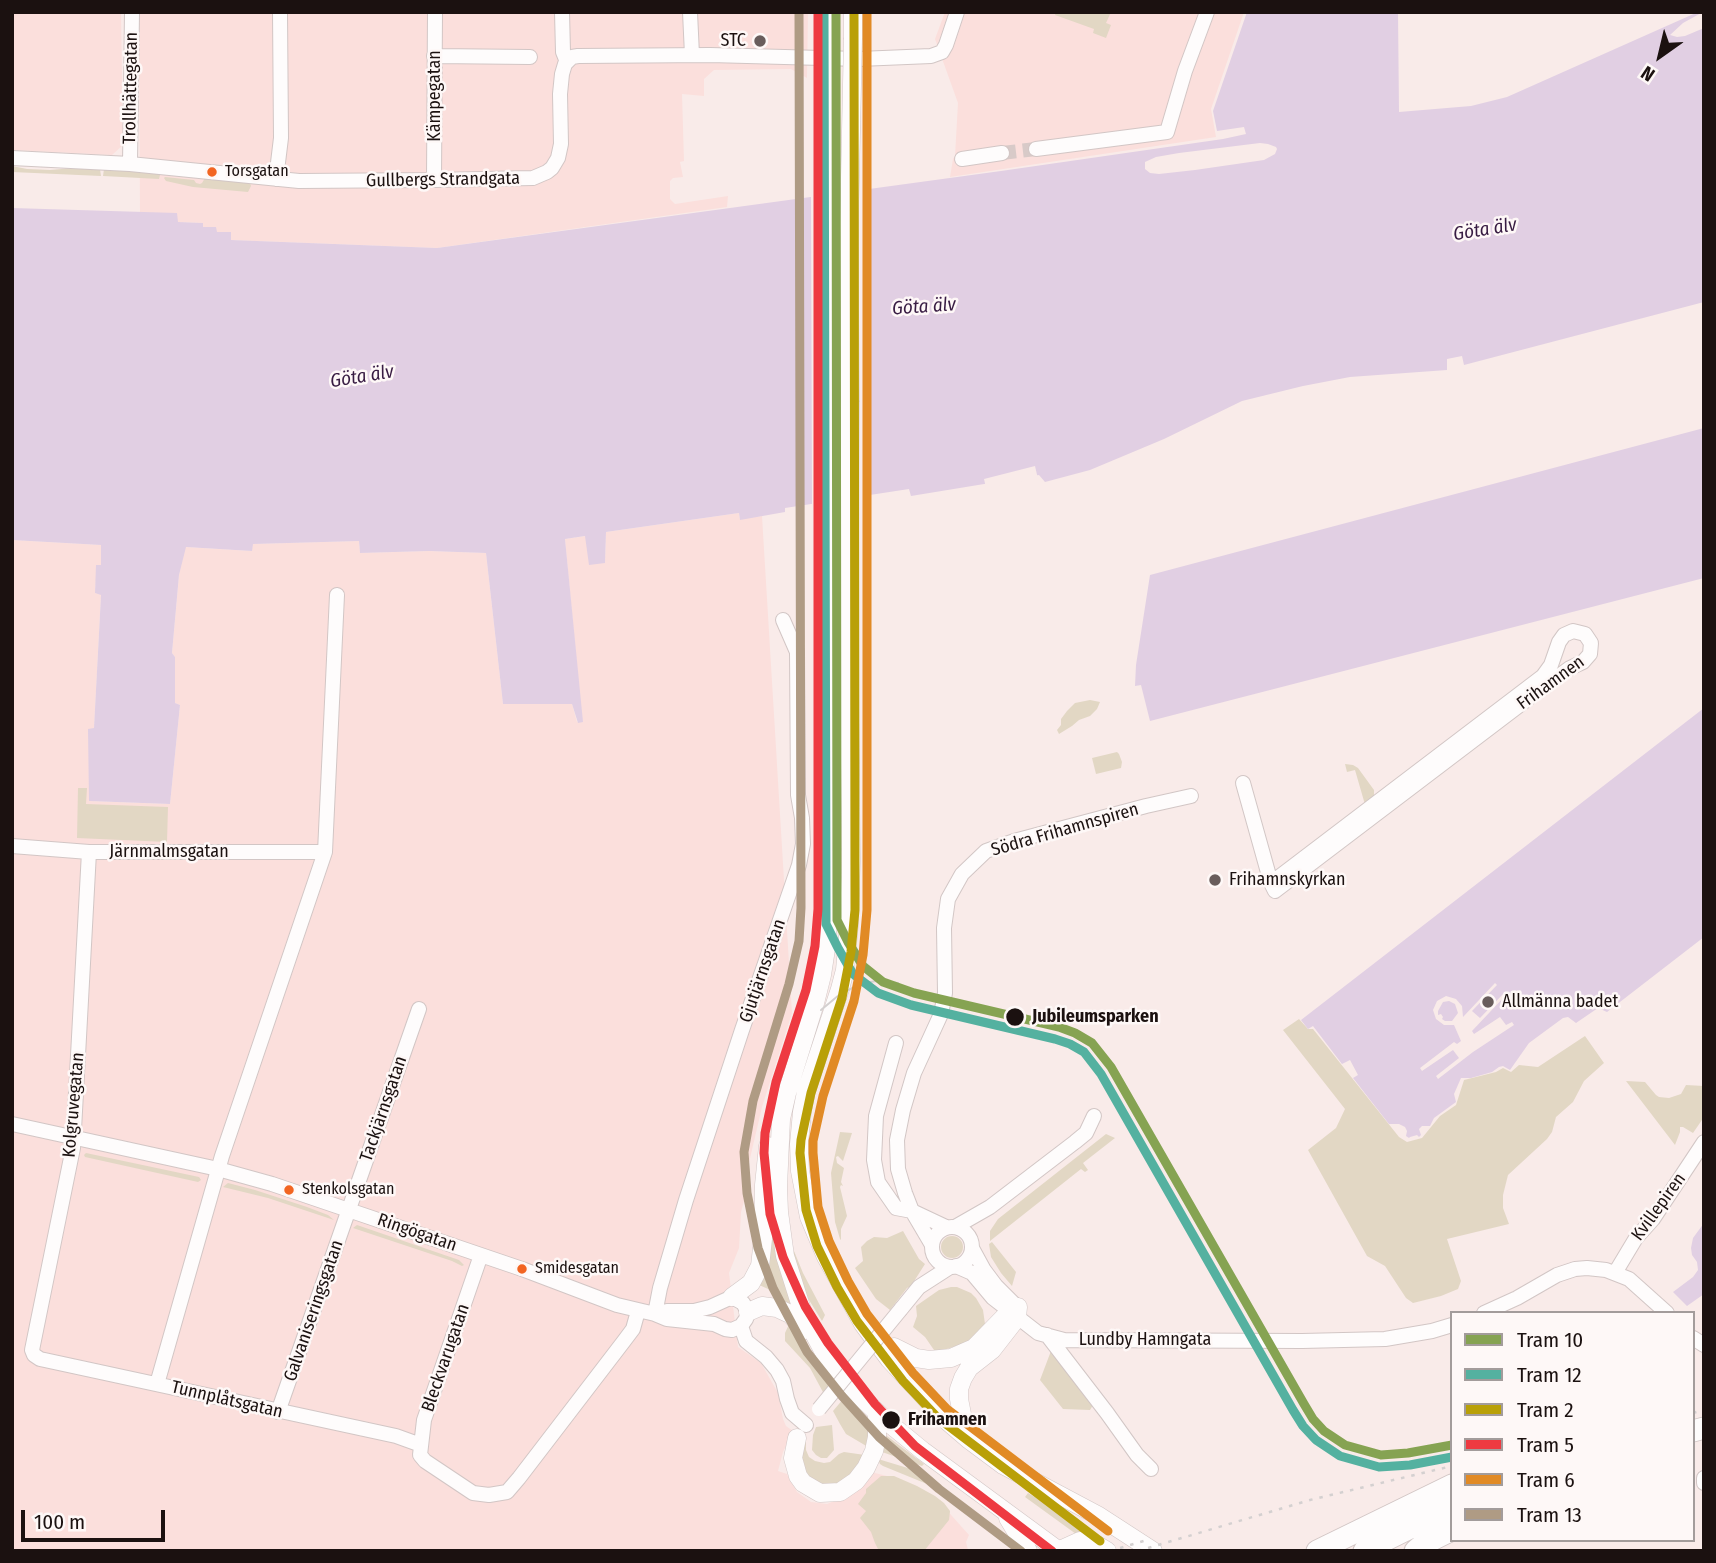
<!DOCTYPE html>
<meta charset="utf-8">
<style>
body{margin:0}
#map{position:relative;width:1716px;height:1563px;overflow:hidden;background:#f9ebe9;font-family:"Fira Sans Condensed",sans-serif}
canvas{display:block}
.frame{position:absolute;inset:0;border:14px solid #1b1110;pointer-events:none}
.legend{position:absolute;left:1450px;top:1311px;width:245px;height:231px;box-sizing:border-box;background:#fef8f7;border:2px solid #a39c9b;margin:0;padding:9px 12px;list-style:none;font-size:21px;color:#1b1110}
.legend li{display:flex;align-items:center;gap:14px;height:35px}
.legend b{width:35px;border:2px solid #a39c9b}
.north{position:absolute;left:1625px;top:21px;width:70px;height:70px;-webkit-text-stroke:5px #fef8f7;paint-order:stroke;rotate:214deg;font-size:19px;font-weight:700;line-height:28px;text-align:center;color:#1b1110}
.north::after{content:'';display:block;margin:auto;width:24px;height:32px;background:#1b1110;clip-path:polygon(50% 0,100% 100%,50% 72%,0 100%)}
.scale{position:absolute;left:21px;top:1510px;width:144px;height:32px;box-sizing:border-box;border:4px solid #1b1110;border-top:0;padding-left:9px;font-size:21px;line-height:24px;white-space:nowrap;color:#1b1110;-webkit-text-stroke:5px #fef8f7;paint-order:stroke}
</style>
<div id="map">
<canvas width="1716" height="1563"></canvas>
<div class="frame"></div>
<ul class="legend">
<li><b style="height:9px;background:#86a352"></b>Tram 10</li>
<li><b style="height:9px;background:#54b1a0"></b>Tram 12</li>
<li><b style="height:9px;background:#b9a008"></b>Tram 2</li>
<li><b style="height:9px;background:#ee3a41"></b>Tram 5</li>
<li><b style="height:9px;background:#e18a25"></b>Tram 6</li>
<li><b style="height:9px;background:#af9b84"></b>Tram 13</li>
</ul>
<div class="north">N</div>
<div class="scale">100 m</div>
</div>
<script>
const g = document.querySelector('canvas').getContext('2d');
g.lineJoin = 'round';
function fill(path, color) { g.fillStyle = color; g.fill(path, 'evenodd'); }
const shape = rows => new Path2D(rows.map(r => 'M' + r).join(''));
function stroke(path, color, width, dash) { g.strokeStyle = color; g.lineWidth = width; g.lineCap = dash ? 'butt' : 'round'; g.setLineDash(dash || []); g.stroke(path); }
function label(font, color, halo, rows, align = 'center') {
  g.font = font + ' "Fira Sans Condensed",sans-serif'; g.lineWidth = 5; g.setLineDash([]); g.textBaseline = 'middle'; g.strokeStyle = halo; g.fillStyle = color; for (const [text, x, y, turn = 0] of rows) {
    g.save(); g.translate(x, y); g.rotate((+turn || 0) * Math.PI / 180); g.textAlign = isNaN(turn) ? turn : align; if (halo) g.strokeText(text, 0, 0); g.fillText(text, 0, 0); g.restore();
  }
}
const built = shape([
 [12,12,121,12,123,145,112,155,12,150],
 [139,12,808,12,807,78,791,69,714,70,704,79,704,96,682,94,684,161,680,162,683,177,673,178,670,181,670,199,675,204,728,196,727,207,437,248,230,240,216,232,216,227,203,227,202,223,177,222,177,213,140,213],
 [945,12,1244,12,1211,109,1216,137,950,177,953,159,955,156,958,103,935,39],
 [739,513,740,519,762,516,792,1013,762,1107,748,1167,744,1201,741,1212,739,1248,729,1273,738,1347,761,1363,778,1393,783,1419,786,1426,793,1431,783,1452,778,1471,787,1474,797,1492,811,1502,827,1504,852,1493,871,1472,899,1479,935,1497,969,1535,966,1542,968,1550,12,1551,12,540,101,545,101,566,97,565,95,593,101,594,94,729,89,729,89,801,170,804,180,705,175,703,175,657,172,653,179,575,185,547,252,551,252,544,359,541,360,553,429,551,486,553,503,704,572,704,577,722,582,722,565,539,586,536,605,563,606,532]
]);
const green = shape([
 [1056,12,1111,12,1106,23,1111,25,1106,38,1093,33,1094,29,1055,15],
 [12,166,27,169,50,170,73,168,100,169,101,176,12,172],
 [104,169,158,174,160,175,159,179,103,176],
 [165,177,194,180,196,183,200,184,202,183,205,178,250,183,251,186,248,192,193,187,166,181,164,178],
 [1090,700,1100,702,1097,709,1090,716,1079,720,1072,726,1059,734,1057,730,1061,725,1061,719,1067,711,1075,703],
 [1117,752,1119,754,1122,762,1121,768,1096,774,1092,758],
 [1345,764,1353,765,1358,768,1374,790,1374,798,1366,808,1355,770,1347,772],
 [78,788,87,788,86,804,168,807,167,842,77,838],
 [1299,1019,1308,1029,1313,1029,1399,1137,1407,1142,1422,1138,1440,1116,1456,1105,1464,1080,1496,1072,1503,1068,1511,1072,1519,1065,1538,1067,1585,1036,1604,1063,1584,1081,1573,1102,1556,1117,1552,1132,1547,1139,1508,1175,1503,1195,1503,1208,1509,1224,1447,1239,1461,1281,1458,1289,1441,1296,1413,1303,1406,1298,1385,1266,1367,1256,1308,1150,1336,1128,1345,1109,1283,1030],
 [1626,1081,1645,1082,1656,1095,1659,1097,1669,1098,1681,1094,1686,1085,1704,1086,1704,1117,1693,1133,1683,1127,1680,1127,1680,1132,1675,1145],
 [840,1132,852,1133,843,1161,838,1156,836,1157,837,1163,844,1168,841,1182,843,1186,841,1185,840,1187,847,1216,841,1229,841,1240,840,1239,835,1222,831,1173],
 [1106,1134,1115,1138,1083,1163,1088,1170,1085,1172,1081,1169,990,1241,990,1231,998,1219],
 [86,1153,199,1177,201,1180,198,1182,85,1157,84,1155],
 [768,1166,794,1307,784,1305,777,1293,757,1284],
 [228,1183,255,1190,307,1207,328,1215,334,1220,268,1198,223,1187],
 [357,1225,459,1260,464,1265,462,1266,452,1261,353,1228],
 [903,1231,919,1259,925,1264,911,1286,907,1288,890,1310,876,1299,855,1268,863,1261,861,1247,867,1241,874,1237,887,1238],
 '941 1247a11 11 0 1 1 22 0a11 11 0 1 1-22 0Z',
 [992,1242,1016,1272,1012,1286,1001,1273,991,1257,989,1244],
 [794,1251,803,1273,825,1315,822,1321,809,1300,803,1288,791,1252],
 [951,1287,957,1287,971,1293,976,1298,983,1310,985,1324,983,1329,966,1343,940,1351,934,1350,925,1337,913,1327,917,1316,916,1306,939,1290],
 [790,1322,801,1336,819,1366,832,1384,824,1394,810,1368,785,1341,785,1333],
 [1051,1351,1093,1405,1090,1410,1063,1409,1040,1380],
 [844,1398,867,1419,871,1430,868,1447,846,1434,840,1424,833,1411],
 [832,1425,834,1450,827,1458,821,1458,816,1455,812,1450,813,1435,816,1427],
 [883,1433,924,1464,922,1466,882,1452],
 [804,1441,806,1442,806,1450,809,1457,815,1461,824,1463,830,1462,839,1454,844,1452,865,1455,850,1481,817,1488,799,1462],
 [878,1459,911,1469,931,1480,949,1492,947,1496,946,1497,940,1491,927,1484,883,1466,880,1464],
 [881,1476,894,1476,917,1486,935,1496,944,1503,950,1511,949,1520,924,1551,879,1551,875,1543,871,1532,860,1518,866,1511,858,1504,866,1493,866,1489],
 [1028,1493,1075,1521,1094,1533,1093,1535,1082,1533,1076,1534,1025,1497]
]);
const water = shape([
 [1247,12,1398,12,1399,112,1471,106,1507,97,1698,12,1703,12,1683,23,1670,35,1677,37,1685,36,1704,28,1704,302,1464,365,1462,356,1447,359,1447,370,1350,377,1303,386,1242,401,1164,439,1090,470,1045,482,1039,475,911,496,909,489,785,508,785,512,740,520,739,513,606,532,605,563,589,565,585,536,565,539,583,722,578,723,572,704,503,704,486,553,429,551,360,553,359,541,253,544,252,551,186,547,179,575,172,653,175,657,175,703,180,705,170,804,89,801,88,729,94,728,101,595,95,593,96,565,101,565,101,545,12,540,12,208,177,213,178,222,203,223,203,227,216,227,217,232,231,232,231,240,437,248,1001,171,1223,139,1246,134,1244,127,1217,131,1213,111],
 [1260,143,1268,144,1276,147,1277,149,1275,154,1264,160,1195,170,1159,174,1150,173,1145,169,1145,162,1156,157,1179,153],
 [1704,428,1704,578,1150,721,1141,685,1135,686,1136,665,1150,575],
 [1704,708,1704,937,1607,1012,1598,1008,1576,1023,1568,1017,1563,1018,1529,1043,1510,1070,1503,1066,1499,1067,1492,1072,1471,1078,1461,1078,1454,1094,1456,1102,1434,1118,1430,1126,1422,1126,1419,1129,1421,1135,1419,1137,1417,1135,1410,1137,1409,1138,1406,1136,1407,1131,1405,1127,1399,1124,1389,1124,1353,1078,1358,1075,1350,1060,1342,1064,1313,1026,1308,1029,1301,1020],
 [1704,1223,1704,1294,1687,1306,1673,1292,1693,1277,1698,1270,1697,1262,1692,1255,1691,1248,1693,1238]
]);
const pier = shape([
 [869,185,868,499,812,507,811,193],
 [1035,466,1038,479,986,488,984,479],
 [1495,983,1497,985,1472,1011,1480,1018,1504,993,1506,995,1472,1031,1474,1034,1500,1017,1506,1025,1512,1022,1514,1025,1473,1052,1438,1079,1436,1076,1459,1058,1453,1050,1422,1071,1420,1068,1454,1042,1457,1044,1461,1041,1454,1025,1444,1025,1436,1019,1433,1010,1437,1001,1446,996,1456,999,1462,1006,1463,1017],
 [1449,1001,1455,1004,1458,1013,1452,1021,1445,1021,1442,1019,1443,1017,1441,1014,1438,1015,1438,1011,1443,1002]
]);
const minorTunnel = shape([
 [1002,153,1036,149]
]);
const minor = shape([
 [562,12,563,52,567,62],
 [690,12,692,55],
 [434,56,530,57],
 [1036,149,1167,132,1185,71,1207,12],
 [12,158,130,164,299,181,434,180,533,178,547,172,552,168,558,158,561,144,560,94,562,74,565,64,572,57,578,56,710,55,859,59,931,56,942,52,946,45,957,12],
 [962,159,1002,153],
 [130,164,132,12],
 [276,179,281,138,280,12],
 [434,180,435,12],
 [1243,783,1271,883,1275,891,1533,695,1570,668,1583,662,1590,654,1591,643,1585,634,1573,631,1564,635,1559,642,1551,665,1543,676,1271,883],
 [12,846,89,852,325,852],
 [89,852,73,1148,32,1350,34,1355,40,1359,396,1436,421,1445],
 [896,1043,876,1116,874,1160,878,1182,896,1208,912,1211,946,1227],
 [12,1124,218,1169,272,1184,522,1269,617,1305,655,1314,667,1319,714,1324,725,1329,732,1330,741,1326,746,1319,748,1312,743,1303,732,1297,710,1307,694,1311,667,1311,655,1314],
 '932 1247a20 20 0 1 1 40 0a20 20 0 1 1-40 0Z',
 [955,1227,990,1207,1075,1142,1086,1133,1094,1116],
 [932,1245,912,1211,905,1193,898,1169,897,1140,903,1110,914,1073,941,1014,945,993,944,928,948,899,962,874,986,851,1014,841,1146,806,1191,796],
 [972,1248,984,1270,996,1286,1015,1305],
 [481,1255,424,1420,420,1455,425,1461,473,1493,489,1495,507,1492,519,1478,624,1341,633,1329,638,1311],
 [956,1266,972,1273,993,1298,1038,1333,1064,1340,1302,1341,1385,1339,1432,1331,1452,1325],
 [1615,1273,1636,1238,1653,1219,1704,1142],
 [901,1309,919,1287,950,1267],
 [1484,1313,1517,1298,1557,1275,1575,1269,1587,1268,1606,1270,1629,1279,1667,1313],
 [655,1314,660,1288,686,1200,742,1030,799,865,803,844,802,818,798,795,797,652,783,620],
 [741,1326,746,1341,766,1357,777,1370,783,1381,787,1399,792,1413,806,1425],
 [1047,1335,1107,1413,1137,1455,1151,1469],
 [1693,1338,1704,1345],
 [157,1384,222,1156,325,852,337,595],
 [278,1412,419,1009],
 [1704,1478,1704,1483]
]);
const major = shape([
 [824,12,824,39],
 [853,12,853,38],
 [826,242,830,863,829,908,826,949,822,975,815,1003,787,1093,781,1119,778,1187,779,1212,785,1256,803,1313,834,1371,843,1381,890,1424,923,1451,1059,1551],
 [850,402,849,664,851,861,849,926,845,970,840,989,806,1092,802,1112,799,1144,800,1171,809,1217,826,1257,863,1324,889,1359,947,1421,968,1439,1003,1465,1099,1516,1153,1551],
 [732,1297,751,1283,760,1266,763,1239,764,1185,768,1146],
 [748,1312,762,1306,777,1308,790,1314,805,1330],
 [894,1347,916,1358,929,1360,951,1358,974,1348,1010,1311],
 [797,1438,793,1458,798,1476,803,1483,820,1493,840,1492,856,1481,866,1468,874,1451,877,1437,877,1413],
 [974,1441,964,1424,959,1399,959,1389,963,1378,969,1368,992,1350,1013,1323,1017,1317,1018,1307],
 [1008,1518,1028,1551],
 [1058,1551,1080,1541,1097,1545,1107,1551]
]);
const highway = shape([
 [1693,1431,1704,1428],
 [1317,1551,1452,1485],
 [1364,1551,1452,1507],
 [1415,1551,1422,1545,1452,1530]
]);
const tram = shape([
 [821,1010,839,995,860,984,876,981,898,983]
]);
const rail = shape([
 [1693,1413,1704,1410],
 [1110,1551,1147,1540],
 [1138,1551,1310,1500,1452,1466]
]);
const minorBridge = shape([
 [819,1409,901,1309]
]);
const majorBridge = shape([
 [824,39,826,242],
 [850,402,849,224,853,38]
]);
const tram1 = shape([
 [836,12,837,920,848,942,863,966,883,982,914,993,1059,1027,1075,1033,1092,1043,1111,1067,1304,1404,1313,1419,1324,1431,1345,1445,1381,1455,1408,1453,1452,1445]
]);
const tram2 = shape([
 [824,12,826,924,838,948,853,974,878,993,911,1005,1055,1039,1070,1044,1084,1052,1101,1074,1293,1410,1303,1426,1316,1440,1340,1456,1379,1467,1410,1465,1452,1457]
]);
const tram3 = shape([
 [854,12,855,910,851,952,842,998,811,1093,801,1140,800,1153,806,1210,817,1246,837,1287,857,1321,903,1381,938,1418,1100,1541]
]);
const tram4 = shape([
 [818,12,818,909,815,946,806,990,776,1082,765,1133,764,1153,770,1214,783,1257,805,1306,828,1343,875,1404,915,1446,1052,1551]
]);
const tram5 = shape([
 [867,12,867,910,863,955,854,1001,823,1096,813,1141,813,1153,818,1207,829,1241,848,1281,867,1314,913,1373,947,1409,1108,1531]
]);
const tram6 = shape([
 [799,12,801,908,799,941,789,984,753,1101,744,1152,747,1193,758,1248,773,1288,807,1352,842,1396,879,1437,939,1489,1021,1551]
]);
const markers = [
 [760,41,7,"#695d5c"],
 [212,172,6,"#f26522"],
 [1215,880,7,"#695d5c"],
 [1488,1002,7,"#695d5c"],
 [1015,1017,10,"#1b1110"],
 [289,1190,6,"#f26522"],
 [522,1269,6,"#f26522"],
 [891,1420,10,"#1b1110"]
];
const busNames = [
 ["Torsgatan",225,172],
 ["Stenkolsgatan",302,1190],
 ["Smidesgatan",535,1269]
];
const poiNames = [
 ["STC",746,41,"right"],
 ["Frihamnskyrkan",1229,880],
 ["Allmänna badet",1502,1002]
];
const streetNames = [
 ["Trollhättegatan",131,88,-89],
 ["Kämpegatan",435,96,-90],
 ["Gullbergs Strandgata",443,180,-1],
 ["Frihamnen",1551,683,-36],
 ["Södra Frihamnspiren",1065,830,-16],
 ["Järnmalmsgatan",169,852],
 ["Gjutjärnsgatan",763,971,-71],
 ["Kolgruvegatan",74,1105,-85],
 ["Tackjärnsgatan",384,1109,-71],
 ["Kvillepiren",1659,1207,-54],
 ["Ringögatan",417,1233,19],
 ["Galvaniseringsgatan",314,1311,-71],
 ["Lundby Hamngata",1145,1340],
 ["Bleckvarugatan",446,1358,-71],
 ["Tunnplåtsgatan",227,1400,13]
];
const stopNames = [
 ["Jubileumsparken",1032,1017],
 ["Frihamnen",908,1420]
];
const waterNames = [
 ["Göta älv",1485,230,-9],
 ["Göta älv",924,307,-4],
 ["Göta älv",362,377,-9]
];
fill(built, '#fbdfdc');
fill(green, '#e2d7c4');
fill(water, '#e1cfe3');
fill(pier, '#f9ebe9');
stroke(minorTunnel, '#d8cac8', 14, [14, 7]);
stroke(minor, '#d2c6c5', 16);
stroke(major, '#d2c6c5', 19);
stroke(highway, '#d2c6c5', 23);
stroke(minor, '#fefcfc', 14);
stroke(major, '#fefcfc', 18);
stroke(highway, '#fefcfc', 21);
stroke(tram, '#d4d0d0', 2);
stroke(rail, '#d4d0d0', 2.5, [3.5, 7]);
stroke(minorBridge, '#d2c6c5', 16, []);
stroke(majorBridge, '#d2c6c5', 19, []);
stroke(minorBridge, '#fefcfc', 14);
stroke(majorBridge, '#fefcfc', 18);
stroke(tram1, '#86a352', 9);
stroke(tram2, '#54b1a0', 9);
stroke(tram3, '#b9a008', 9);
stroke(tram4, '#ee3a41', 9);
stroke(tram5, '#e18a25', 9);
stroke(tram6, '#af9b84', 9);
for (const [x, y, r, color] of markers) { const dot = new Path2D(); dot.arc(x, y, r, 0, 2 * Math.PI); g.fillStyle = color; g.fill(dot); stroke(dot, '#fef8f7', 2.5); }
label('16px', '#1b1110', '#fef8f7', busNames, 'left');
label('18px', '#1b1110', '#fef8f7', poiNames, 'left');
label('18px', '#1b1110', '#fef8f7', streetNames);
label('bold 18px', '#1b1110', '#fef8f7', stopNames, 'left');
label('italic 19px', '#381c43', '#fef8f7', waterNames);
</script>
